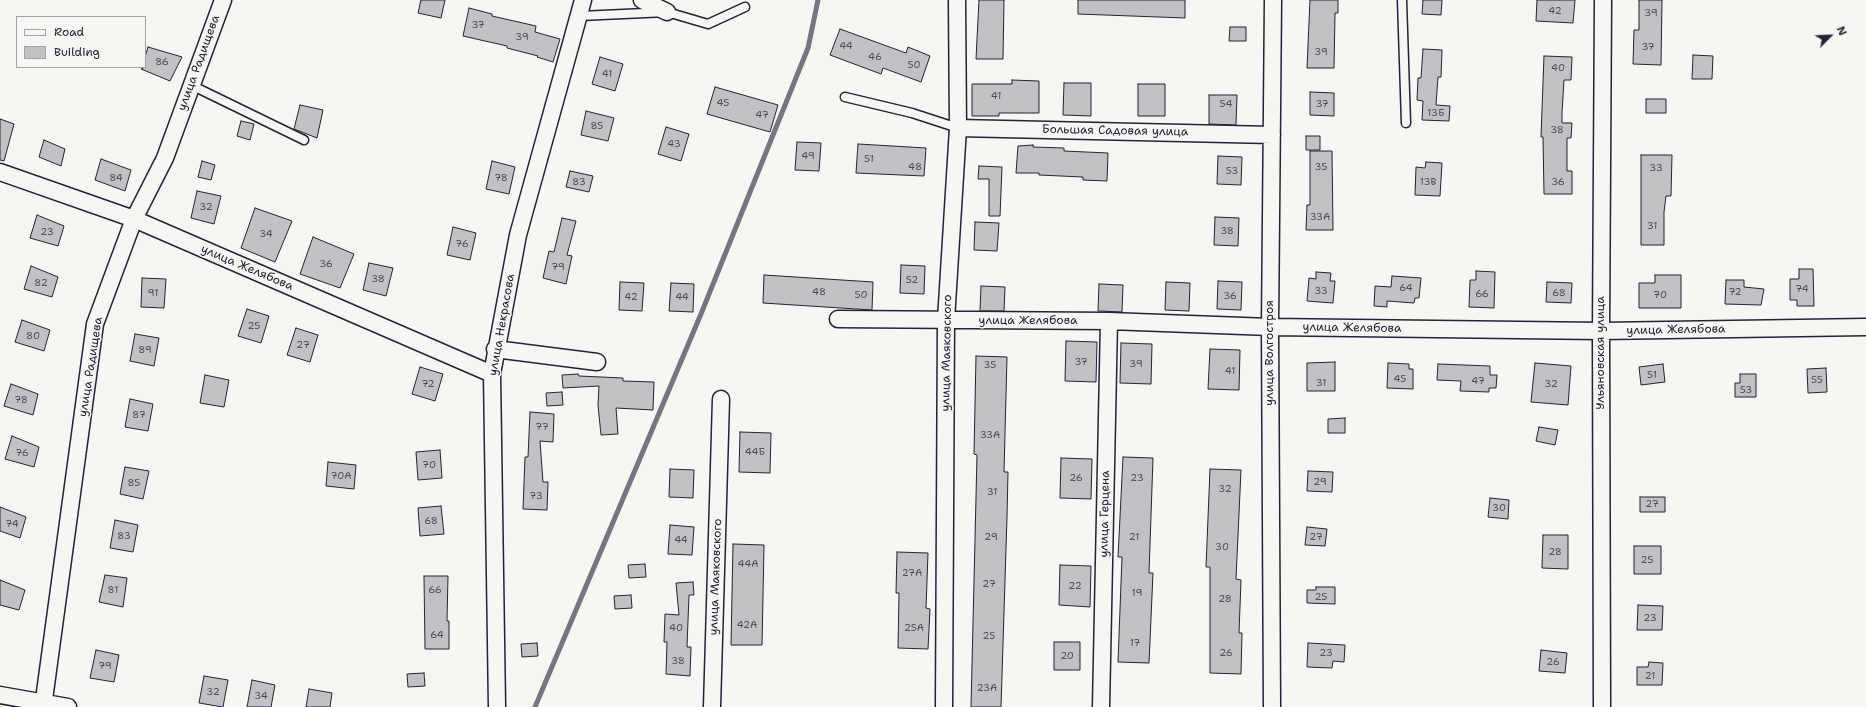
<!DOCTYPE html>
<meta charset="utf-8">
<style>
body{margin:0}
#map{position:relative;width:1866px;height:707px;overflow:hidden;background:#f6f6f2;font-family:"Shantell Sans",sans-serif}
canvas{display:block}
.legend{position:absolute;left:16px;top:16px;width:130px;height:52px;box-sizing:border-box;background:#f6f6f2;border:1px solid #a1a1a9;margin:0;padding:5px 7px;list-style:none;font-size:12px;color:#22223b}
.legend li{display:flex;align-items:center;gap:8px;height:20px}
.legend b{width:20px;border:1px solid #a1a1a9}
.north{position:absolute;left:1810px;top:16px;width:40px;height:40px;-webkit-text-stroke:3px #f6f6f2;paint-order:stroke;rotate:66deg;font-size:11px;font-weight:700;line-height:16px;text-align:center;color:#22223b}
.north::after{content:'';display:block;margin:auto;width:14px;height:18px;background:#22223b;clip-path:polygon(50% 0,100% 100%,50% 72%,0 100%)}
</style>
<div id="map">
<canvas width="1866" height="707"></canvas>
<ul class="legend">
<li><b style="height:5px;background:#f6f6f2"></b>Road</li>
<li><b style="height:11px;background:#c2c2c4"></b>Building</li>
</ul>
<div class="north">N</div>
</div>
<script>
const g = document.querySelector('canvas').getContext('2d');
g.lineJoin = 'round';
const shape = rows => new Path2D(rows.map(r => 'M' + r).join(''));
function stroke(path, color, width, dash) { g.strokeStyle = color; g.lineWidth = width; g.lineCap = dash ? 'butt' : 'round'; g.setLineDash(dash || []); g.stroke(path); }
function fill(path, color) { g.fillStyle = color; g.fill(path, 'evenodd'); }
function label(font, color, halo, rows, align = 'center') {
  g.font = font + ' "Shantell Sans",sans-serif'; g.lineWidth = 3; g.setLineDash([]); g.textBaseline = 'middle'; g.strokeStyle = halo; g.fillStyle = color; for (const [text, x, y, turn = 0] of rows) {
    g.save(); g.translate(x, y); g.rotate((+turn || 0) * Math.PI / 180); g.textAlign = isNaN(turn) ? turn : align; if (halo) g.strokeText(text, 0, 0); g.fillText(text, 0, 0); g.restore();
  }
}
const stream = shape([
 [535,707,701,314,808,48,818,0]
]);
const building = shape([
 [421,0,445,0,441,18,418,13,421,0],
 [979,0,1004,0,1003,59,976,59,979,0],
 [1078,0,1185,0,1185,18,1078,14,1078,0],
 [1310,0,1338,0,1338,13,1335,13,1334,68,1307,68,1310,0],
 [1423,0,1442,0,1441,15,1422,14,1423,0],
 [1537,0,1575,0,1573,23,1536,21,1537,0],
 [1639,0,1662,0,1661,65,1633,64,1634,30,1639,30,1639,0],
 [469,8,492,14,492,16,536,26,535,32,560,39,553,62,537,57,538,56,507,48,507,46,463,36,469,8],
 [1230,27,1246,27,1246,41,1229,41,1230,27],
 [840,29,906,53,908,47,930,56,921,82,883,68,881,74,830,55,840,29],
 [148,47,182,57,170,81,141,69,145,67,145,57,148,47],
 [1423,49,1442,50,1441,77,1438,77,1436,105,1450,106,1449,121,1422,120,1423,101,1417,100,1418,78,1421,78,1423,49],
 [1693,55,1713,56,1712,79,1692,79,1693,55],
 [1544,56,1572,57,1571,80,1564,80,1562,113,1562,123,1572,123,1571,138,1567,138,1567,171,1572,171,1572,194,1544,194,1543,137,1541,137,1544,56],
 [600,57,623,64,615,91,592,84,600,57],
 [1012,80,1039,81,1039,113,999,113,999,116,972,116,972,84,1012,84,1012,80],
 [1064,83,1091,83,1091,116,1063,115,1064,83],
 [1138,84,1165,84,1165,116,1138,116,1138,84],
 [715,87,778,105,770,132,707,114,715,87],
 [1310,92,1334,93,1334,116,1310,115,1310,92],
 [1209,95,1237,95,1236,125,1209,124,1209,95],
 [1646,99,1666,99,1666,113,1646,113,1646,99],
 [300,105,323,110,317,138,294,129,300,105],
 [586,111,614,118,608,141,581,135,586,111],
 [0,119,14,124,4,161,0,160,0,119],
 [241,121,254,124,250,140,237,136,241,121],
 [666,127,689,134,681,161,658,154,666,127],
 [1306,136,1320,136,1320,150,1306,150,1306,136],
 [44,140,65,149,61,166,39,157,44,140],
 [797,142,821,143,819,171,795,170,797,142],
 [858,144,926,148,924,176,856,173,858,144],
 [1033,145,1033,147,1064,148,1064,151,1108,153,1107,181,1083,180,1083,177,1039,175,1039,173,1016,173,1018,146,1033,145],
 [1310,151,1332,151,1333,230,1306,230,1307,205,1310,205,1310,151],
 [1641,155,1672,155,1671,196,1666,196,1664,212,1664,245,1641,245,1641,155],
 [1218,156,1242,157,1241,185,1217,184,1218,156],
 [101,159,131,170,125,191,95,180,101,159],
 [202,161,215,165,211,180,198,177,202,161],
 [492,161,515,167,509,194,486,189,492,161],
 [1426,162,1442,163,1440,196,1415,195,1416,167,1425,168,1426,162],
 [979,166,1002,167,1000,216,989,216,989,179,978,179,979,166],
 [570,171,593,176,589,192,566,187,570,171],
 [197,191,221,196,214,224,191,218,197,191],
 [255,208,292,221,275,262,241,248,255,208],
 [37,215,64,226,58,246,30,238,37,215],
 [1215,217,1239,218,1238,246,1214,245,1215,217],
 [562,218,576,221,567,255,572,256,566,284,543,278,549,251,554,252,562,218],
 [975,222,999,223,997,251,974,250,975,222],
 [453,227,476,233,470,260,447,255,453,227],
 [313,237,354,254,340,288,300,274,313,237],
 [369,263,393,268,386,296,363,290,369,263],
 [901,265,925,266,924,294,900,293,901,265],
 [31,266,58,277,52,297,24,289,31,266],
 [1799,269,1813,269,1814,306,1797,306,1797,300,1790,300,1790,279,1799,279,1799,269],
 [1476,271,1495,272,1494,308,1469,307,1470,280,1476,280,1476,271],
 [1316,272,1331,273,1330,281,1335,281,1333,303,1307,301,1309,278,1316,279,1316,272],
 [764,275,873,282,872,310,763,303,764,275],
 [1655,275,1681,275,1681,308,1639,308,1639,283,1655,283,1655,275],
 [1392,276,1421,278,1419,298,1415,298,1414,303,1387,301,1387,307,1374,306,1375,286,1391,287,1392,276],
 [142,278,166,279,164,308,141,307,142,278],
 [1726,280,1744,280,1744,287,1764,289,1761,305,1725,304,1726,280],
 [1218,281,1242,282,1241,310,1217,309,1218,281],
 [620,282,644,283,642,311,619,310,620,282],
 [1166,282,1190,283,1189,311,1165,310,1166,282],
 [1547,282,1572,283,1571,303,1546,302,1547,282],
 [671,283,694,284,693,312,669,311,671,283],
 [1099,284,1123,285,1122,312,1098,311,1099,284],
 [981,286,1005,287,1004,311,980,311,981,286],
 [247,309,269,316,261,343,238,336,247,309],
 [22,320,50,330,44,351,15,342,22,320],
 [296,328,318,335,310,362,287,355,296,328],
 [135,334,159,338,154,366,130,361,135,334],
 [1066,341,1097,342,1096,382,1065,381,1066,341],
 [1121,343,1152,344,1151,384,1120,383,1121,343],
 [1210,349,1240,350,1239,390,1208,389,1210,349],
 [976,356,1007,357,1004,472,1008,472,1007,517,1001,707,971,707,977,455,974,454,976,356],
 [1335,362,1335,391,1307,391,1307,363,1335,362],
 [1388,363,1409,364,1409,369,1413,369,1413,389,1387,388,1388,363],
 [1535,363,1571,366,1568,405,1531,402,1535,363],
 [1438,364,1490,366,1490,375,1497,375,1496,388,1489,388,1489,392,1460,391,1461,381,1437,380,1438,364],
 [1663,364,1665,382,1641,385,1639,367,1663,364],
 [420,367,443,374,435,401,412,394,420,367],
 [1826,368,1827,392,1808,393,1807,369,1826,368],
 [578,374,579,376,623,378,623,381,654,382,653,410,616,408,618,434,601,435,598,405,599,386,563,388,562,375,578,374],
 [1740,374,1756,374,1756,397,1735,397,1735,383,1740,383,1740,374],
 [205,375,229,380,224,407,200,403,205,375],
 [11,384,38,394,33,415,4,406,11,384],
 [562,392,563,405,547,406,546,393,562,392],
 [130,399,153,404,148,431,125,427,130,399],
 [530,412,554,414,553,442,540,441,543,482,548,482,547,510,523,509,525,457,528,457,530,412],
 [1345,418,1345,433,1328,433,1328,419,1345,418],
 [1539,427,1558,430,1555,445,1536,441,1539,427],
 [740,432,771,433,770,473,739,472,740,432],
 [12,436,39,447,34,467,5,459,12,436],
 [440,450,442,478,418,480,416,452,440,450],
 [1123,457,1153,458,1149,573,1153,573,1149,663,1118,662,1122,557,1118,557,1123,457],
 [1061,458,1092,459,1091,499,1060,498,1061,458],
 [328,462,356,465,354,489,326,486,328,462],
 [125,467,149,471,143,499,120,494,125,467],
 [670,469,694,470,693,498,669,497,670,469],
 [1210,469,1241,470,1236,579,1241,580,1239,633,1242,633,1241,674,1210,673,1210,567,1206,567,1210,469],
 [1308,471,1333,472,1332,492,1307,491,1308,471],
 [1640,497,1665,497,1665,512,1640,512,1640,497],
 [1490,498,1509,500,1508,519,1488,517,1490,498],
 [441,506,444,534,420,536,418,508,441,506],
 [0,507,26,517,20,538,0,531,0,507],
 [115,520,138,525,133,552,110,548,115,520],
 [670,525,694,527,692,555,668,554,670,525],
 [1307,527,1327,529,1325,546,1305,545,1307,527],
 [1543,535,1568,535,1568,569,1542,568,1543,535],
 [733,544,764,545,762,645,731,645,733,544],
 [1634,546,1661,546,1661,574,1634,574,1634,546],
 [897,552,928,553,926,608,930,609,928,649,898,648,899,593,896,593,897,552],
 [645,564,646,577,629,578,628,565,645,564],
 [1060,565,1091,566,1090,607,1059,605,1060,565],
 [105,575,127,578,123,607,99,602,105,575],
 [424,576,448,576,447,621,449,621,449,649,425,649,424,576],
 [0,580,25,590,19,610,0,605,0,580],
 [693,582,694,595,689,595,687,647,691,647,690,676,666,674,667,642,664,642,665,614,679,615,676,583,693,582],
 [1316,587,1335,587,1335,604,1307,603,1307,590,1316,590,1316,587],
 [631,595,632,608,615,609,614,596,631,595],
 [1638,605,1663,606,1662,630,1637,630,1638,605],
 [1054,642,1080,642,1080,670,1054,670,1054,642],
 [537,643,538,656,522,657,521,644,537,643],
 [1308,643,1345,645,1344,662,1333,661,1332,668,1307,667,1308,643],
 [96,650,119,655,114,682,90,678,96,650],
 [1541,650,1567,653,1565,673,1539,671,1541,650],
 [1649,662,1663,663,1662,685,1637,685,1637,667,1648,667,1649,662],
 [424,673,425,686,408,687,407,674,424,673],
 [204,676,228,680,223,707,199,703,204,676],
 [252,680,275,685,271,707,247,707,252,680],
 [309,689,332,693,330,707,306,707,309,689]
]);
const lane = shape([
 [1402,0,1406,123],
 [580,16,667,12,708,24,745,7],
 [191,85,304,140],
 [845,97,912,113,958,128]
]);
const street = shape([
 [642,0,667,12],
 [958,128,1272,135],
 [0,172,134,219,492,374],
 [838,319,1109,321,1270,327,1601,331,1866,327],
 [495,349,597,362],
 [0,695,68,707],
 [43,707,95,324,134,219,165,158,223,0],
 [497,707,492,374,518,235,583,0],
 [712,707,721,399],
 [944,707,946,320,958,128,957,0],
 [1101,707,1109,321],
 [1272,707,1270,327,1273,0],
 [1602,707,1601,331,1603,0]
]);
const numberNames = [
 ["42",1555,11],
 ["39",1651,13],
 ["37",478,25],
 ["39",522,37],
 ["44",846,46],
 ["37",1648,47],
 ["39",1321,52],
 ["46",875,57],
 ["86",162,62],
 ["50",914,65],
 ["40",1558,68],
 ["41",607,74],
 ["41",996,96],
 ["45",723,103],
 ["54",1226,104],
 ["37",1322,104],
 ["13Б",1436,113],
 ["47",762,115],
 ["85",597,126],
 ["38",1557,130],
 ["43",674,144],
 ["49",808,156],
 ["51",869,159],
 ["48",915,167],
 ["35",1321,167],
 ["33",1656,168],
 ["53",1232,171],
 ["84",116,178],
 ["78",501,178],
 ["83",579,182],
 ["13В",1428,182],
 ["36",1558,182],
 ["32",206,207],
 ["33А",1320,217],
 ["31",1652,226],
 ["38",1227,231],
 ["23",47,232],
 ["34",266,234],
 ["76",462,244],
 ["36",326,264],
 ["79",558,267],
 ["38",378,279],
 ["52",912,280],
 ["82",41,283],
 ["64",1406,288],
 ["74",1802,289],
 ["33",1321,291],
 ["48",819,292],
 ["72",1735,292],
 ["91",153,293],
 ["68",1559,293],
 ["66",1482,294],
 ["50",861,295],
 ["70",1660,295],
 ["36",1230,296],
 ["42",631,297],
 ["44",682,297],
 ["25",254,326],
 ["80",33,336],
 ["27",303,345],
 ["89",145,350],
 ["37",1081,362],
 ["39",1136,364],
 ["35",990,365],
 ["41",1230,371],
 ["51",1652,375],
 ["45",1400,379],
 ["55",1817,380],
 ["47",1478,381],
 ["31",1321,383],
 ["72",428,384],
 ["32",1551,384],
 ["53",1746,390],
 ["78",21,400],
 ["87",139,415],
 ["77",542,427],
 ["33А",990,435],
 ["44Б",755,452],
 ["76",22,453],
 ["70",429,465],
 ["70А",341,476],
 ["26",1076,478],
 ["23",1137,478],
 ["29",1320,482],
 ["85",134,483],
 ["32",1225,489],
 ["31",992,492],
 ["73",536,496],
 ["27",1652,504],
 ["30",1499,508],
 ["68",431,521],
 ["74",12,524],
 ["83",124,536],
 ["29",991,537],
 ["21",1134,537],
 ["27",1316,537],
 ["44",681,540],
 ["30",1222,547],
 ["28",1555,552],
 ["25",1647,560],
 ["44А",748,564],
 ["27А",912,573],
 ["27",989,584],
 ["22",1075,586],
 ["81",113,590],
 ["66",435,590],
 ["19",1137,593],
 ["25",1321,597],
 ["28",1225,599],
 ["23",1650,618],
 ["42А",747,625],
 ["40",676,628],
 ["25А",914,628],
 ["64",437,635],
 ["25",989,636],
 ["17",1135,643],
 ["26",1226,653],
 ["23",1326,653],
 ["20",1067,656],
 ["38",678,661],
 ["26",1553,662],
 ["79",105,666],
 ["21",1650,676],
 ["23А",987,688],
 ["32",213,692],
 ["34",261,696]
];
const streetNames = [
 ["улица Радищева",199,63,-70],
 ["Большая Садовая улица",1115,131,1],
 ["улица Желябова",247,268,23],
 ["улица Желябова",1028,321],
 ["улица Некрасова",502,325,-80],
 ["улица Желябова",1352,328,1],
 ["улица Желябова",1676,330,-1],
 ["улица Маяковского",947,353,-89],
 ["улица Волгостроя",1270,353,-90],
 ["Ульяновская улица",1601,353,-90],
 ["улица Радищева",91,367,-81],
 ["улица Герцена",1105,514,-89],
 ["улица Маяковского",716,577,-88]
];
stroke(stream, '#757583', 5);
fill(building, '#c2c2c4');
stroke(building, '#22223b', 1);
stroke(lane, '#22223b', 11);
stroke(street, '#22223b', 19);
stroke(lane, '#f6f6f2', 8);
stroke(street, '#f6f6f2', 16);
label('10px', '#4a4a5d', null, numberNames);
label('12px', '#22223b', '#f6f6f2', streetNames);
</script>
